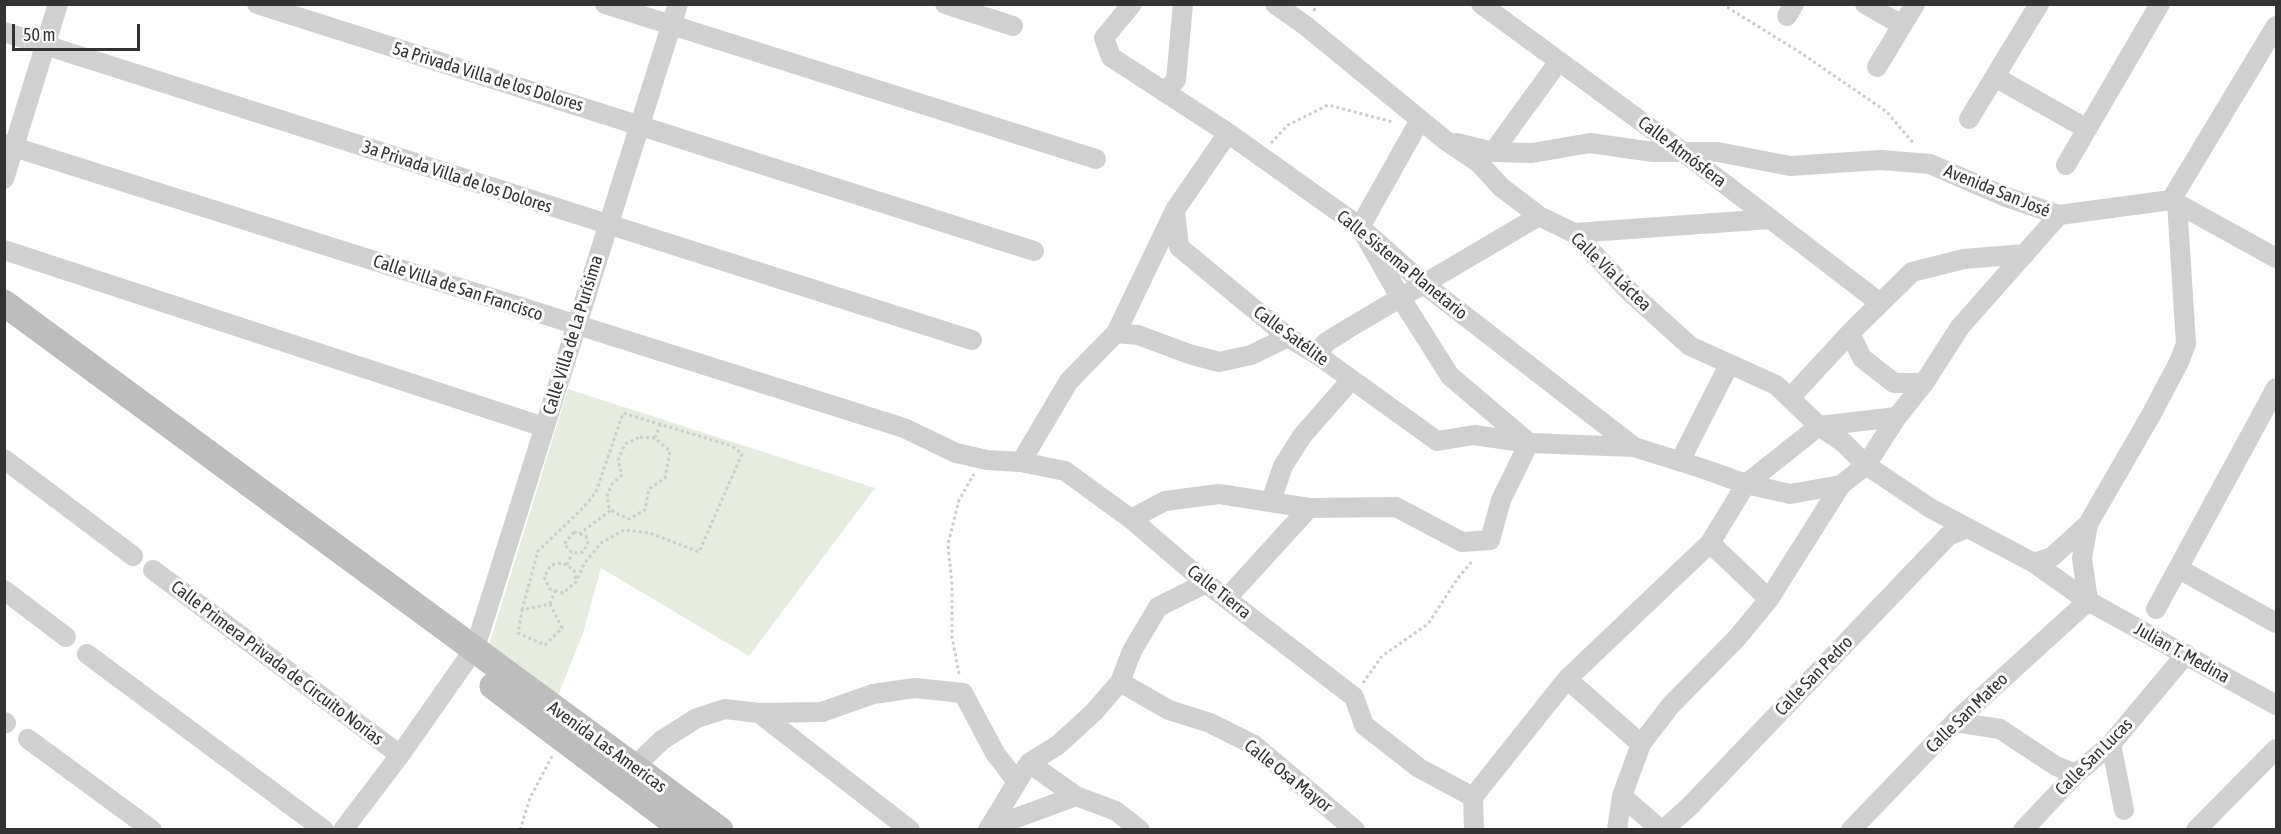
<!DOCTYPE html>
<meta charset="utf-8">
<style>
body{margin:0}
#map{position:relative;width:2281px;height:834px;overflow:hidden;background:#fff;font-family:"Asap Condensed",sans-serif}
canvas{display:block}
.frame{position:absolute;inset:0;border:6px solid #333;pointer-events:none}
.scale{position:absolute;left:12px;top:24px;width:128px;height:27px;box-sizing:border-box;border:3px solid #333;border-top:0;padding-left:8px;font-size:18px;line-height:21px;white-space:nowrap;color:#333;-webkit-text-stroke:4px #fff;paint-order:stroke}
</style>
<div id="map">
<canvas width="2281" height="834"></canvas>
<div class="frame"></div>
<div class="scale">50 m</div>
</div>
<script>
const g = document.querySelector('canvas').getContext('2d');
g.lineJoin = 'round';
function fill(path, color) { g.fillStyle = color; g.fill(path, 'evenodd'); }
const shape = rows => new Path2D(rows.map(r => 'M' + r).join(''));
function stroke(path, color, width, dash) { g.strokeStyle = color; g.lineWidth = width; g.lineCap = dash ? 'butt' : 'round'; g.setLineDash(dash || []); g.stroke(path); }
function label(font, color, halo, rows, align = 'center') {
  g.font = font + ' "Asap Condensed",sans-serif'; g.lineWidth = 6; g.setLineDash([]); g.textBaseline = 'middle'; g.strokeStyle = halo; g.fillStyle = color; for (const [text, x, y, turn = 0] of rows) {
    g.save(); g.translate(x, y); g.rotate((+turn || 0) * Math.PI / 180); g.textAlign = isNaN(turn) ? turn : align; if (halo) g.strokeText(text, 0, 0); g.fillText(text, 0, 0); g.restore();
  }
}
const green = shape([
 [568,389,875,488,749,656,601,568,583,633,557,698,488,648]
]);
const path = shape([
 [1722,4,1801,53,1887,112,1914,144],
 [1314,11,1317,4],
 [1271,143,1288,125,1328,105,1393,122],
 [640,437,655,438,670,451,665,478,649,489,645,510,629,519,615,513,609,507,607,496,612,484,622,475,618,460,625,444,640,437],
 [655,438,661,423],
 [574,532,586,536,588,544,583,552,572,553,564,544,574,532],
 [579,534,611,510],
 [567,565,572,553],
 [550,604,562,628,545,645,518,633,522,610,550,604],
 [550,604,555,591],
 [522,610,538,551,583,508,596,492,623,413,732,446,742,454,699,552,650,533,624,530,601,543,584,564,576,582,563,593,550,589,544,577,551,565,563,563,574,570,576,582],
 [959,674,952,637,952,585,948,544,959,500,974,474],
 [1363,683,1382,656,1428,624,1458,578,1473,560],
 [520,830,530,798,552,756]
]);
const street = shape([
 [257,4,1034,251],
 [605,4,1096,159],
 [945,4,1013,26],
 [1132,4,1104,38,1111,57,1228,133,1360,227,1425,285,1634,447],
 [1275,4,1306,26,1445,140,1479,163,1501,187,1539,216,1574,233,1630,292,1690,346,1776,385,1819,426,1844,443,1866,465,1930,508,2034,563,2088,601,2276,705],
 [1481,4,1683,152,1880,303],
 [1865,4,1902,25],
 [1787,16,1794,4],
 [4,32,972,340],
 [1877,67,1915,4],
 [1995,77,2087,129],
 [1164,92,1176,80,1183,4],
 [1969,119,2039,4],
 [1420,120,1360,227,1400,297,1450,376,1529,443,1634,447,1704,469,1746,484,1790,494,1841,485],
 [1457,143,1493,152,1532,153,1590,143,1653,152,1718,152,1790,166,1881,160,1930,164,2006,197,2059,215,2171,200],
 [4,144,904,428,956,453,987,460,1021,462,1065,471,1131,519,1206,583,1354,697,1364,725,1419,768,1473,797,1474,830],
 [1493,152,1559,61],
 [2066,165,2160,4],
 [4,179,58,4],
 [2171,200,2276,26],
 [2171,200,2276,258],
 [1574,233,1771,219],
 [4,250,544,427],
 [1116,333,1138,335,1189,354,1219,362,1251,355,1288,337],
 [1850,333,1862,358,1894,383,1924,383],
 [1319,356,1325,343,1349,328,1539,216],
 [1790,398,1850,333,1912,272,1964,259,2025,254],
 [4,459,133,556],
 [1680,461,1729,365],
 [1021,462,1069,381,1116,333,1175,210,1228,133],
 [1271,501,1283,466,1302,436,1351,380],
 [1131,519,1165,501,1219,494,1309,508,1396,507,1462,542,1490,540,1501,500,1529,443,1474,435,1437,441,1319,356,1288,337,1179,247,1175,210],
 [1710,543,1769,599],
 [2034,563,2052,557,2088,524],
 [2179,569,2276,623],
 [153,570,400,755],
 [4,590,66,637],
 [1227,598,1309,508],
 [2088,601,2082,558,2088,524,2151,415,2179,362,2186,344,2177,202],
 [2156,609,2276,388],
 [87,654,324,830],
 [1567,679,1641,744],
 [1120,682,1169,710,1210,723,1254,745,1355,830],
 [759,713,910,830],
 [4,722,6,723],
 [1955,722,2000,729,2056,766,2076,774],
 [28,739,152,830],
 [2111,744,2124,810],
 [1029,763,1076,796,1116,811,1140,830],
 [635,766,662,740,697,718,725,709,759,713,822,712,873,694,915,688,963,693,995,753,1017,782,988,830],
 [1017,782,1029,763,1058,745,1094,712,1120,682,1132,651,1158,607,1206,583],
 [1622,796,1661,830],
 [1473,797,1567,679,1710,543,1746,484,1819,426,1897,417],
 [989,828,1076,796],
 [343,830,400,755,475,648,678,4],
 [1617,830,1622,796,1641,744,1671,705,1737,638,1769,599,1841,485,1866,465,1897,417,1924,383,1960,327,2059,215],
 [1663,830,1689,807,1948,536,1967,528],
 [1851,830,1955,722,2088,601],
 [2023,830,2076,774,2111,744,2186,654],
 [2196,830,2276,749]
]);
const secondary = shape([
 [4,303,720,830],
 [493,686,684,830]
]);
const streetNames = [
 ["5a Privada Villa de los Dolores",488,77,17],
 ["Calle Atmósfera",1682,152,37],
 ["3a Privada Villa de los Dolores",457,177,18],
 ["Avenida San José",1997,191,22],
 ["Calle Sistema Planetario",1402,265,39],
 ["Calle Vía Láctea",1611,272,44],
 ["Calle Villa de San Francisco",458,288,18],
 ["Calle Villa de La Purísima",573,335,-73],
 ["Calle Satélite",1291,336,36],
 ["Calle Tierra",1219,592,38],
 ["Julian T. Medina",2182,653,29],
 ["Calle Primera Privada de Circuito Norias",277,663,37],
 ["Calle San Pedro",1814,676,-46],
 ["Calle San Mateo",1967,713,-44],
 ["Avenida Las Americas",607,747,36],
 ["Calle San Lucas",2094,757,-45],
 ["Calle Osa Mayor",1288,776,38]
];
fill(green, '#e6ecdf');
stroke(path, '#cdcdcd', 3, [3, 3]);
stroke(street, '#d0d0d0', 20);
stroke(secondary, '#bdbdbd', 27);
label('18px', '#333', '#fff', streetNames);
</script>
